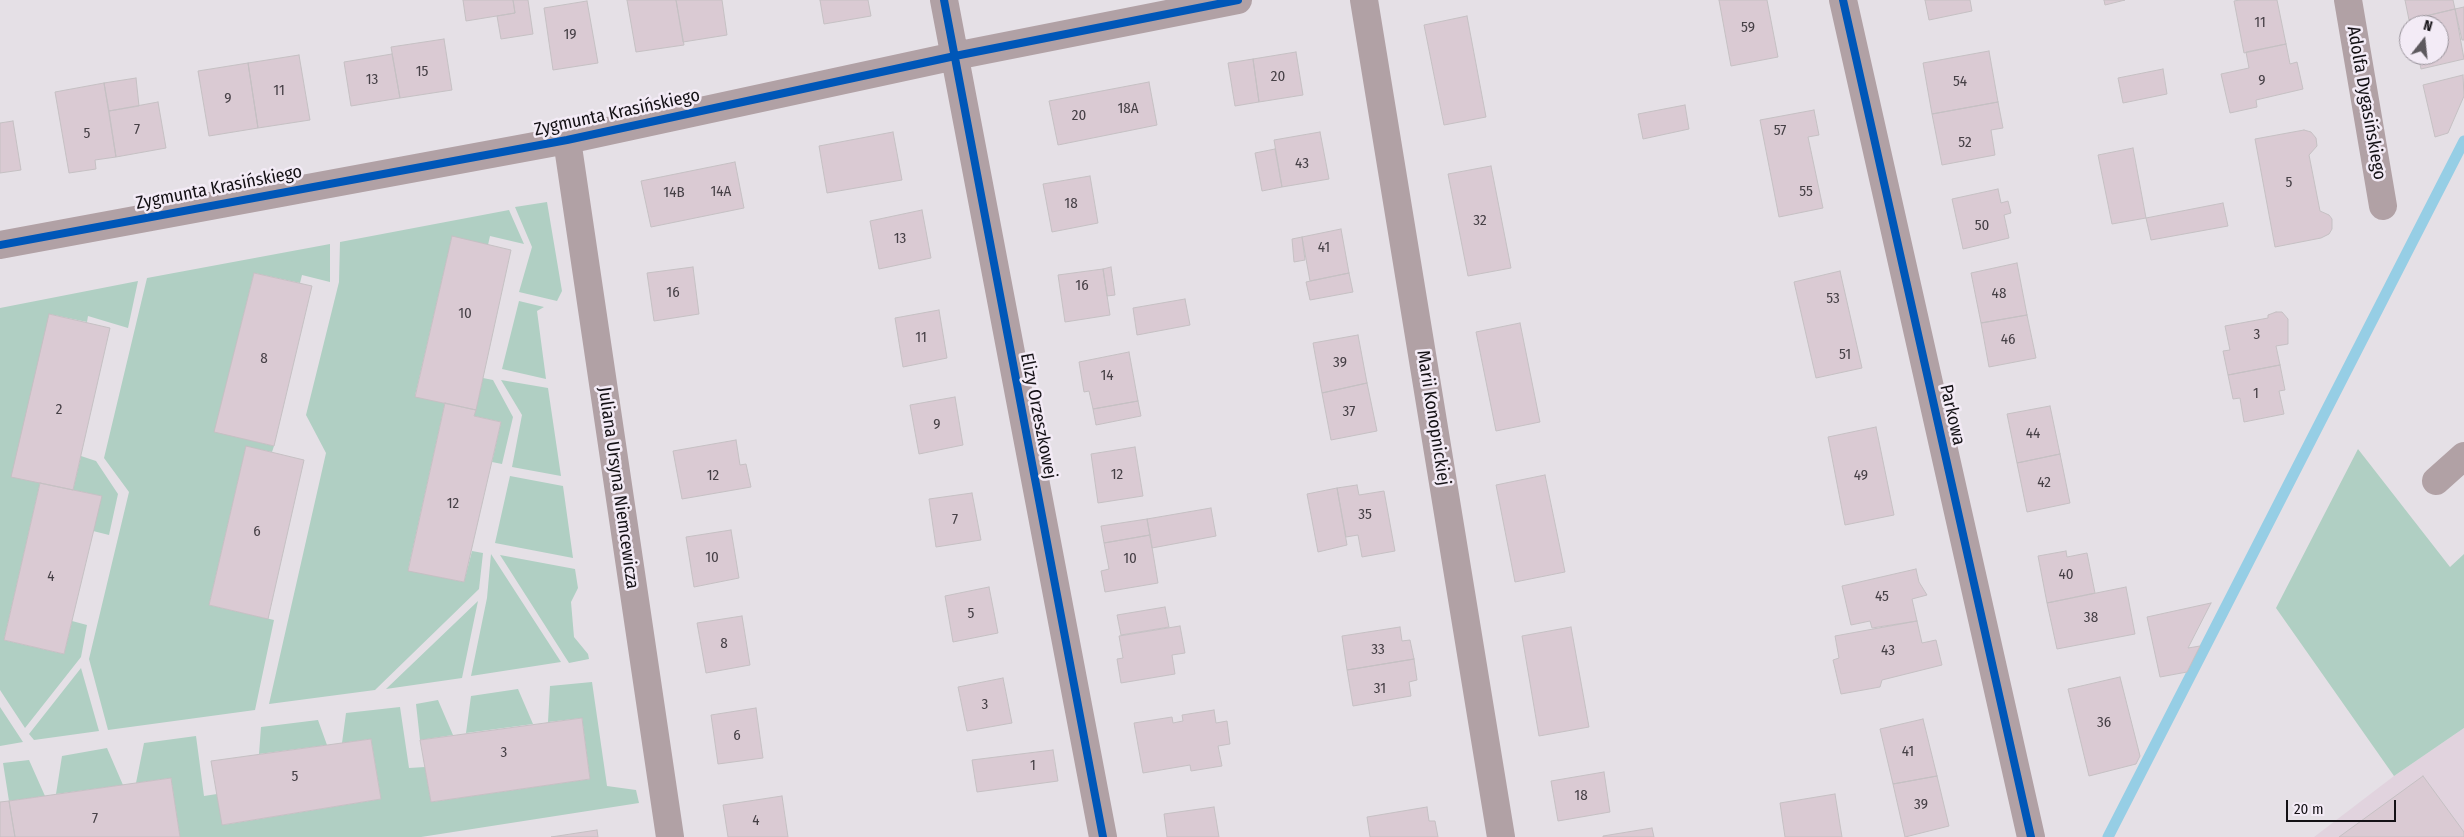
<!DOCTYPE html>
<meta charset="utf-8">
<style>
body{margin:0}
#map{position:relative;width:2464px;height:837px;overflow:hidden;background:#e5e0e6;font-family:"Fira Sans Condensed",sans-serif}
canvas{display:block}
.north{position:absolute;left:2399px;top:15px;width:50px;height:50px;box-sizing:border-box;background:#f3ebf6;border:1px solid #9a949c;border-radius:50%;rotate:16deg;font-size:14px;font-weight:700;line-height:20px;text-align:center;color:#141115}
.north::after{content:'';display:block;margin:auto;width:18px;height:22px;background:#5d595e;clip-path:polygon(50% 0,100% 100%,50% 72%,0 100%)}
.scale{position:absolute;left:2286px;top:800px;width:110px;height:22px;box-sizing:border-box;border:2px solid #141115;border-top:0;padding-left:6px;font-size:15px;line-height:18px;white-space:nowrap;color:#141115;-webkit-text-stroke:4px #f3ebf6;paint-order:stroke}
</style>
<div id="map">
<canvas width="2464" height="837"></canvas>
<div class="north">N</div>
<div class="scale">20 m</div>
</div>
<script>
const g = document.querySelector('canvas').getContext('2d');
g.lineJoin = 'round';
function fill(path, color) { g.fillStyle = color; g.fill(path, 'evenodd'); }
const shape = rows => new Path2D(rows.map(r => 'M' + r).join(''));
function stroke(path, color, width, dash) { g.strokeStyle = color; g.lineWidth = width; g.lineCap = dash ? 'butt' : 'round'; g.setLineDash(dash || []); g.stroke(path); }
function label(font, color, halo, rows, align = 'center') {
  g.font = font + ' "Fira Sans Condensed",sans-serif'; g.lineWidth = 5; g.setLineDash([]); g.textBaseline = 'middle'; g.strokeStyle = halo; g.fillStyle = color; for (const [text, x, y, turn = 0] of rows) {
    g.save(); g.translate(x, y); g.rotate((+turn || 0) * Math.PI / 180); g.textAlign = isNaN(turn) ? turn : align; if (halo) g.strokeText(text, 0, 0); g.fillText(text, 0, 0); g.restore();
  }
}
const commercial = shape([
 [2464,728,2464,837,2314,837,2394,776]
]);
const green = shape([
 [547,202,562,291,557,301,519,292,532,247,515,207],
 [509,210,524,244,490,236,488,245,452,237,415,396,445,403,408,570,464,582,472,551,483,553,479,589,375,690,269,704,326,453,306,415,339,282,340,242],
 [330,244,330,282,302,275,300,283,254,273,215,431,274,446,272,452,246,447,209,605,274,620,255,710,108,730,89,659,129,492,104,458,147,278],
 [138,281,128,328,88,316,87,322,49,314,40,483,4,640,64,654,72,621,87,625,81,657,25,728,0,690,0,308],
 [519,301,544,307,537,311,546,379,502,369],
 [483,378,493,380,513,417,502,464,492,462,501,422,474,416],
 [501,380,548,388,561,476,512,467,522,415],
 [2358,449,2450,567,2464,554,2464,728,2394,776,2276,608],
 [81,456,96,461,118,494,109,535,93,531,101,496,73,490],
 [510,476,563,486,573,558,495,543],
 [491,554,561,662,471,676,487,598],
 [500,555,575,569,578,588,571,602,574,637,588,654,589,659,569,663],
 [478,601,462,678,386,689],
 [81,668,99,731,34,740,29,734],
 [592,682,607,786,636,790,639,803,421,837,180,837,171,778,136,783,144,743,196,736,204,796,217,794,223,825,381,799,371,739,342,743,346,713,400,707,409,768,425,767,431,802,590,779,582,718,548,722,550,686],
 [518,689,533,724,466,733,471,696],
 [438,700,453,735,420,740,416,704],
 [0,707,23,742,0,746],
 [318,720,327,745,259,754,261,727],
 [107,748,123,785,56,794,62,756],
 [29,760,45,796,9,801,3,763]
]);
const stream = shape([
 [2108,837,2464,141]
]);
const building = shape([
 [463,0,513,0,515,13,466,21,463,0],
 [513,0,528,0,533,34,501,39,497,16,515,13,513,0],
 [627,0,676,0,684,45,636,52,627,0],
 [676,0,722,0,727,35,683,42,676,0],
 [820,0,868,0,871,16,824,24,820,0],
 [1719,0,1767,0,1778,57,1731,66,1719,0],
 [1925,0,1970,0,1972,11,1929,20,1925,0],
 [2104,0,2125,0,2105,5,2104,0],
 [2240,0,2277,0,2286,44,2244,53,2234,1,2240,0],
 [2405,0,2453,0,2455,9,2409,20,2405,0],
 [587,1,598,63,553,70,544,8,587,1],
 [2464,7,2464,40,2462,40,2455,9,2464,7],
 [2455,9,2464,59,2421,69,2418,55,2439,55,2439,25,2411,25,2409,20,2455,9],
 [1467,16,1486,117,1444,125,1424,25,1467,16],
 [444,39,452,90,400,98,391,47,444,39],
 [2286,44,2290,64,2297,62,2303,89,2256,100,2257,107,2230,113,2221,74,2249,68,2246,52,2286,44],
 [1989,51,1998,102,1932,114,1923,63,1989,51],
 [1296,52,1303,95,1259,102,1253,59,1296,52],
 [392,54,400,98,351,106,344,62,392,54],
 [299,55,310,120,258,128,248,63,299,55],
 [1253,59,1259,102,1235,106,1228,63,1253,59],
 [248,63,258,128,209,136,198,71,248,63],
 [2163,69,2167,94,2123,103,2118,78,2163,69],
 [2463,75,2464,96,2448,133,2435,137,2423,85,2463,75],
 [136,78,139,106,109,111,104,83,136,78],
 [1149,82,1157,125,1058,145,1049,101,1149,82],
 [104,83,116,157,95,160,96,169,69,173,55,92,104,83],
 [158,102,166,148,116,157,109,111,158,102],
 [1998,102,2003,128,1991,130,1995,155,1942,165,1932,114,1998,102],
 [1685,105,1689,129,1643,139,1638,114,1685,105],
 [1814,110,1819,135,1808,137,1823,208,1779,217,1760,120,1814,110],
 [13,121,21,170,0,173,0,123,13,121],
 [2304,130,2311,132,2316,138,2317,146,2309,155,2320,211,2329,215,2332,219,2332,229,2329,234,2321,238,2275,247,2255,139,2304,130],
 [893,132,902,180,827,193,819,146,893,132],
 [1320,132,1329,179,1282,187,1274,140,1320,132],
 [2133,148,2146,218,2112,224,2098,155,2133,148],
 [1275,149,1282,187,1262,191,1255,153,1275,149],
 [735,162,744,208,651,227,641,181,735,162],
 [1491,166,1511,268,1468,276,1448,174,1491,166],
 [1090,176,1098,223,1052,232,1043,184,1090,176],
 [1998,189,2001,203,2008,201,2011,213,2004,215,2009,238,1963,249,1952,199,1998,189],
 [2223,203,2228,226,2151,240,2146,218,2223,203],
 [922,210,931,258,879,269,870,221,922,210],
 [1341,229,1349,273,1310,281,1302,237,1341,229],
 [452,236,511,250,476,410,415,397,452,236],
 [1302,237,1305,260,1294,262,1292,239,1302,237],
 [2017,263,2027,315,1981,323,1971,273,2017,263],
 [693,267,699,314,654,321,647,273,693,267],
 [1111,267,1115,295,1107,296,1103,269,1111,267],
 [1103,269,1110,315,1065,322,1058,275,1103,269],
 [1840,271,1862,368,1816,378,1794,282,1840,271],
 [254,273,312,286,274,446,214,432,254,273],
 [1349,273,1353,292,1310,300,1306,282,1349,273],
 [1185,299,1190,325,1137,335,1133,308,1185,299],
 [939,310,947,358,903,367,895,318,939,310],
 [2276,312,2282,312,2288,319,2288,344,2276,346,2280,365,2228,375,2223,351,2230,350,2225,326,2268,318,2268,315,2276,312],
 [49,314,110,328,73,490,11,477,49,314],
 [2027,315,2036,358,1989,367,1981,323,2027,315],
 [1520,323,1540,422,1496,431,1476,332,1520,323],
 [1358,335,1367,383,1322,393,1313,343,1358,335],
 [1129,352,1138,401,1093,409,1089,391,1084,392,1079,362,1129,352],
 [2280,365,2285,390,2279,391,2284,414,2244,422,2240,398,2233,399,2228,375,2280,365],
 [1367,383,1377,431,1331,440,1322,393,1367,383],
 [955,397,963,445,919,454,910,405,955,397],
 [1138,401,1141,416,1096,425,1093,409,1138,401],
 [445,403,476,410,474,416,501,422,464,582,408,571,445,403],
 [2050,406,2060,454,2017,463,2007,414,2050,406],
 [1876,427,1894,515,1845,525,1828,437,1876,427],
 [736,440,740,465,746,464,751,487,682,499,673,451,736,440],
 [246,446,304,460,268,619,209,605,246,446],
 [1135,447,1143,496,1098,503,1091,454,1135,447],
 [2060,454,2070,503,2027,512,2017,463,2060,454],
 [1545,475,1565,572,1515,582,1496,485,1545,475],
 [40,483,102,496,64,654,4,640,40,483],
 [1357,485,1359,495,1384,491,1395,551,1362,557,1358,535,1346,537,1337,488,1357,485],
 [1337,488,1347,545,1318,552,1307,494,1337,488],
 [972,493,981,540,936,547,929,499,972,493],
 [1211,508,1216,536,1152,548,1147,519,1211,508],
 [1147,519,1150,535,1104,543,1101,526,1147,519],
 [731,530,739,578,694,587,686,537,731,530],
 [1150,535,1158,583,1105,592,1101,571,1109,569,1104,543,1150,535],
 [2066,551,2067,557,2087,553,2095,593,2047,603,2038,556,2066,551],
 [1916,569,1919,582,1927,595,1912,599,1917,621,1872,628,1870,621,1851,625,1842,586,1916,569],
 [989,587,998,633,953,642,945,596,989,587],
 [2126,587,2135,634,2057,649,2047,603,2126,587],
 [2211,603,2188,648,2200,646,2187,672,2160,677,2147,617,2211,603],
 [1165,607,1169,627,1121,635,1117,615,1165,607],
 [742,616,750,665,706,673,697,623,742,616],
 [1917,621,1922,643,1936,640,1942,665,1882,680,1880,687,1841,694,1833,660,1839,658,1835,636,1917,621],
 [1180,626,1185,653,1172,655,1175,674,1121,683,1117,659,1123,658,1119,636,1180,626],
 [1400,627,1402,641,1410,640,1414,659,1347,670,1342,636,1400,627],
 [1571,627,1589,727,1539,736,1522,636,1571,627],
 [1414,659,1417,680,1409,682,1411,696,1353,706,1347,670,1414,659],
 [2120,677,2140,756,2136,764,2089,776,2068,689,2120,677],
 [1003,678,1012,723,967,731,958,687,1003,678],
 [756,708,763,758,718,764,711,715,756,708],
 [1214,710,1216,723,1227,721,1230,744,1218,746,1222,766,1191,771,1190,765,1143,773,1134,723,1172,717,1173,723,1183,721,1182,715,1214,710],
 [582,718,590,779,431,802,420,740,582,718],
 [1923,719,1937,776,1893,784,1880,729,1923,719],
 [371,739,381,799,222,825,211,761,371,739],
 [1053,750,1058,781,977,792,972,760,1053,750],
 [1604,772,1610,812,1558,821,1551,781,1604,772],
 [1937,776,1949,826,1905,837,1893,784,1937,776],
 [2423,776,2464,832,2464,837,2339,837,2423,776],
 [171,778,180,837,15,837,9,801,171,778],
 [1835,794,1842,837,1785,837,1780,803,1835,794],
 [782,796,788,837,728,837,723,805,782,796],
 [9,801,15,837,0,837,0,802,9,801],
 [1214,807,1219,837,1167,837,1164,814,1214,807],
 [1427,807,1429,821,1435,821,1438,837,1370,837,1367,817,1427,807],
 [1652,828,1654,837,1603,837,1603,836,1652,828],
 [597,830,598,837,551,837,597,830]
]);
const minor = shape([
 [944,0,1103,837],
 [1364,0,1501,837],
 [1843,0,2031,837],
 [2348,0,2383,206],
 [567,140,670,837],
 [0,245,567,140,955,56,1238,0],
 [2436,481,2464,456]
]);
const cycleway = shape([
 [944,0,1103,837],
 [1843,0,2031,837],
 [0,245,567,140,955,56,1238,0]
]);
const numberNames = [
 ["11",2260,23],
 ["59",1748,28],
 ["19",570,35],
 ["15",422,72],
 ["20",1278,77],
 ["13",372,80],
 ["9",2262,81],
 ["54",1960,82],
 ["11",279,91],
 ["9",228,99],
 ["18A",1128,109],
 ["20",1079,116],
 ["7",137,130],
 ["57",1780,131],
 ["5",87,134],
 ["52",1965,143],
 ["43",1302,164],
 ["5",2289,183],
 ["14A",721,192],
 ["55",1806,192],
 ["14B",674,193],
 ["18",1071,204],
 ["32",1480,221],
 ["50",1982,226],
 ["13",900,239],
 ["41",1324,248],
 ["16",1082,286],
 ["16",673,293],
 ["48",1999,294],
 ["53",1833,299],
 ["10",465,314],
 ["3",2257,335],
 ["11",921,338],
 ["46",2008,340],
 ["51",1845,355],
 ["8",264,359],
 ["39",1340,363],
 ["14",1107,376],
 ["1",2256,394],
 ["2",59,410],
 ["37",1349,412],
 ["9",937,425],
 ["44",2033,434],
 ["12",1117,475],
 ["12",713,476],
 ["49",1861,476],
 ["42",2044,483],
 ["12",453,504],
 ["35",1365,515],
 ["7",955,520],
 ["6",257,532],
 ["10",712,558],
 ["10",1130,559],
 ["40",2066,575],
 ["4",51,577],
 ["45",1882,597],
 ["5",971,614],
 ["38",2091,618],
 ["8",724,644],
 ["33",1378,650],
 ["43",1888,651],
 ["31",1380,689],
 ["3",985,705],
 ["36",2104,723],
 ["6",737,736],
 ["41",1908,752],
 ["3",504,753],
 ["1",1033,766],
 ["5",295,777],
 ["18",1581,796],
 ["39",1921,805],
 ["7",95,819],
 ["4",756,821]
];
const streetNames = [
 ["Adolfa Dygasińskiego",2366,103,80],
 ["Zygmunta Krasińskiego",617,113,-12],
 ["Zygmunta Krasińskiego",219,188,-11],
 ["Parkowa",1952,415,77],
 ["Elizy Orzeszkowej",1038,416,79],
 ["Marii Konopnickiej",1433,418,81],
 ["Juliana Ursyna Niemcewicza",618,488,82]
];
fill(commercial, '#e1d3de');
fill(green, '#b0cfc3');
stroke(stream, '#96cee5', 11);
fill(building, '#dacad3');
stroke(building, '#c5c0c3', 1);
stroke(minor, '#b1a1a5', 28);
stroke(cycleway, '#0057b8', 8);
label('15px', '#464046', null, numberNames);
label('18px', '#141115', '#f3ebf6', streetNames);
</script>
